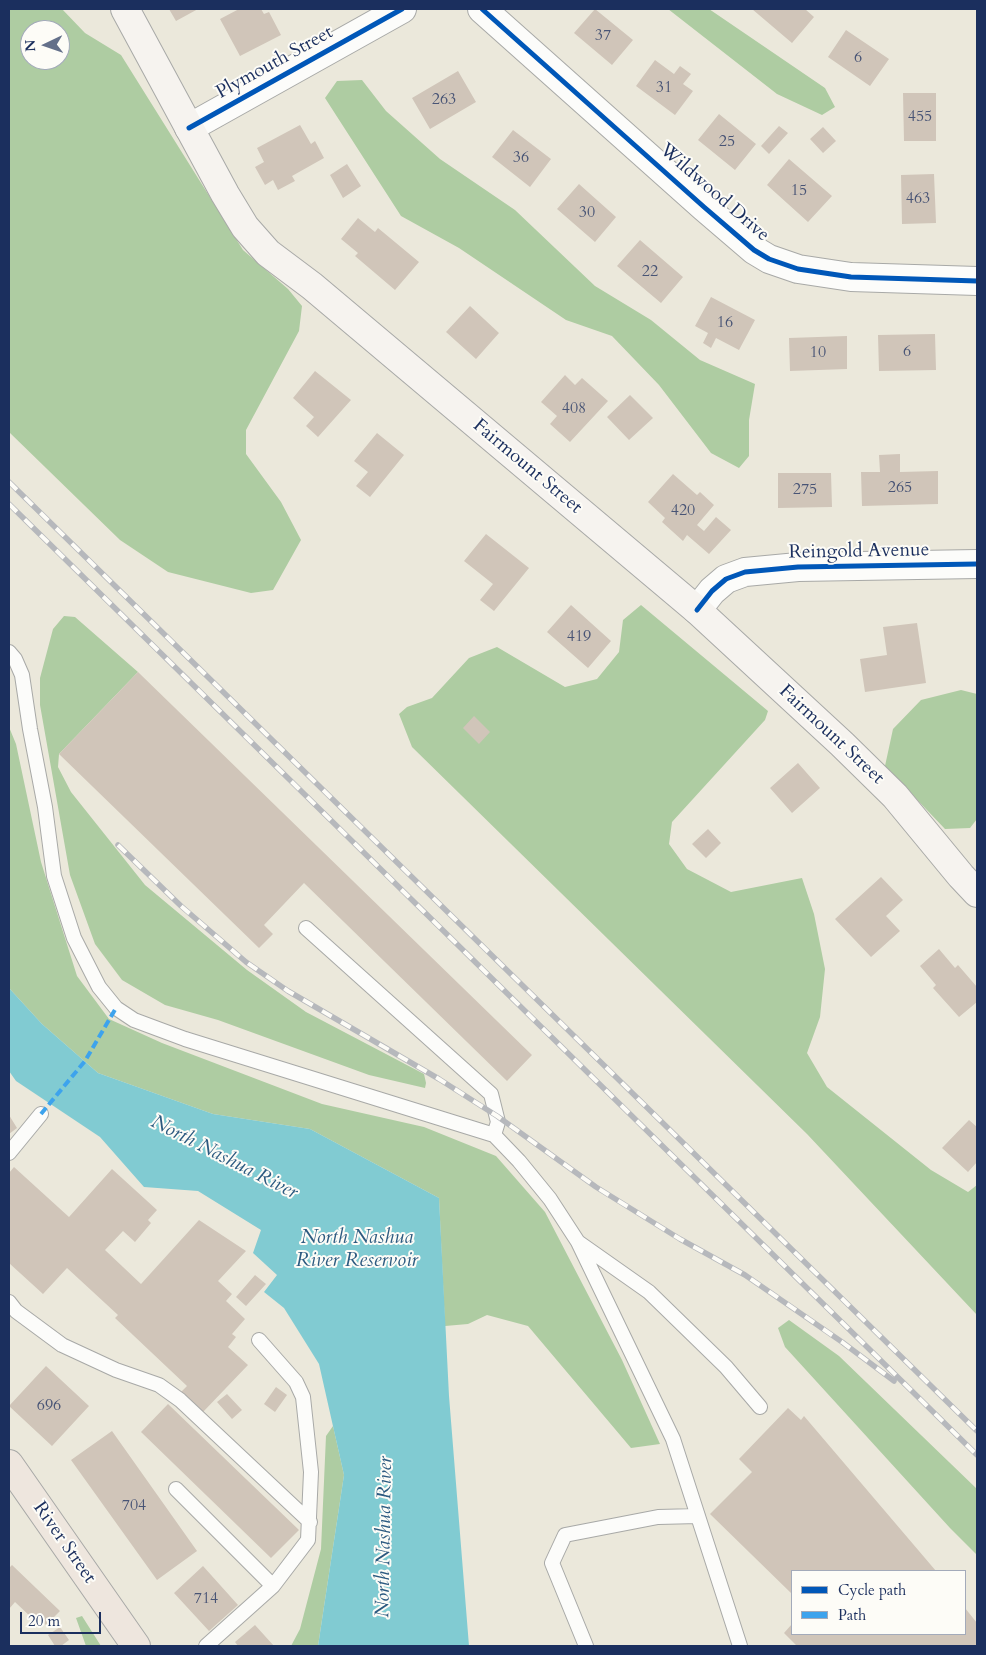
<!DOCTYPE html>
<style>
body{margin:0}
#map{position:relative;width:986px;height:1655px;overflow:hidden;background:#ebe8db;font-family:Cardo,serif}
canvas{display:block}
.frame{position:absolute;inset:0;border:10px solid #1b2f5e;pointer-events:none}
.legend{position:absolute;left:791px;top:1570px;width:175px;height:65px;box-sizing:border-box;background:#fdfcf7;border:1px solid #a3aaba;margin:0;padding:6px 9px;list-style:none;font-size:15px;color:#1b2f5e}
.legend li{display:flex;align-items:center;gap:10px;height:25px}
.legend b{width:25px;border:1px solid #a3aaba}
.north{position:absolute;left:20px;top:20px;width:50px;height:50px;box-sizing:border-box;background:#fdfcf7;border:1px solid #a3aaba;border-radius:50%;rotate:267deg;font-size:14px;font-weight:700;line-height:20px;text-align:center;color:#1b2f5e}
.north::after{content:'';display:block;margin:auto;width:18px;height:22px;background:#64708a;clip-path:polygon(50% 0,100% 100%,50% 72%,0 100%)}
.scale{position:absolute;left:20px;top:1612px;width:81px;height:22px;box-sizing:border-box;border:2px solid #1b2f5e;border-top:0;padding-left:6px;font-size:15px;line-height:18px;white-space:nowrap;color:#1b2f5e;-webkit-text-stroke:4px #fdfcf7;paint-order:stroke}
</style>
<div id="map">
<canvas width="986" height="1655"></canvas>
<div class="frame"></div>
<ul class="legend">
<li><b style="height:6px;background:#0057b8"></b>Cycle path</li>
<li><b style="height:6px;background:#3da3ed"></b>Path</li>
</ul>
<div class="north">N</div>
<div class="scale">20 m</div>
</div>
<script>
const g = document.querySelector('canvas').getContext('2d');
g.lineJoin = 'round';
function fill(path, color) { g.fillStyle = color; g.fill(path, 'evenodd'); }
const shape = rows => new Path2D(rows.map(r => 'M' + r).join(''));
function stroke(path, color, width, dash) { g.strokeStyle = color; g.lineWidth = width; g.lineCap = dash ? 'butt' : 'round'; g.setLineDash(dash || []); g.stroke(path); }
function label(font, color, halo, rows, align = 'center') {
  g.font = font + ' Cardo,serif'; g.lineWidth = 4; g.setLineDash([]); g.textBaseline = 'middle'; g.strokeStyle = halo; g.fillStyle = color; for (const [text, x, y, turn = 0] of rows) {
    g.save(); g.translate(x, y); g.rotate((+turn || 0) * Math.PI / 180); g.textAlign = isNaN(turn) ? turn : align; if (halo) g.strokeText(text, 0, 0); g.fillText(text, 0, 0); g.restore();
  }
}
const forest = shape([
 [9,9,62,9,85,33,121,55,243,250,288,289,302,306,299,331,246,430,246,454,281,502,301,540,273,590,251,593,168,572,120,540,9,432],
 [30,30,60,30,60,60,30,60],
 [668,9,709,9,825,88,835,107,822,115,777,94],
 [362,80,386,111,440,159,515,210,595,286,651,320,700,360,755,384,749,420,749,456,739,468,711,453,659,385,612,336,566,320,459,248,401,216,325,98,337,81],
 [641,605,768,711,765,720,672,822,669,844,687,869,731,892,802,878,814,914,825,969,820,1017,807,1053,827,1087,931,1170,968,1192,977,1185,977,1315,807,1134,412,747,399,714,407,707,432,698,469,658,497,647,565,687,597,679,619,652,623,620],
 [64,616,75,617,138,672,59,754,58,767,71,792,145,885,247,970,306,1012,424,1074,426,1083,425,1088,369,1075,218,1020,165,1005,122,980,95,944,70,875,40,705,40,678,53,629],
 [961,690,977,694,977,819,970,828,945,829,885,766,893,729,921,700],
 [9,727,16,744,41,862,77,976,109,1019,162,1043,322,1104,424,1127,496,1156,545,1212,622,1360,660,1444,631,1448,528,1326,487,1315,468,1324,445,1326,439,1198,310,1129,213,1114,98,1073,42,1024,9,988],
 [789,1320,839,1356,977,1489,977,1555,950,1528,785,1347,778,1328],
 [333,1426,344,1475,318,1646,291,1646,300,1629,321,1549,326,1436],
 [82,1616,101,1646,86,1646,76,1618]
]);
const water = shape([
 [9,988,42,1024,98,1073,213,1114,310,1129,439,1198,449,1396,469,1646,318,1646,344,1475,319,1364,284,1308,264,1292,277,1275,253,1253,261,1230,198,1191,144,1187,100,1137,16,1081,9,1071]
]);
const building = shape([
 [169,9,198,9,176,21],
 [239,9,261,9,264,14,269,12,281,35,240,56,220,19],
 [595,9,633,40,612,65,574,33],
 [752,9,805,9,814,17,792,43],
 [846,30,889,59,870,86,828,57],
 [655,60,674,74,680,66,691,74,683,84,693,91,675,115,636,86],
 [458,71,476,102,430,129,412,98],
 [903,93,936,93,936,141,904,141],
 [719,114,756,144,735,170,698,140],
 [300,125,311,144,315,141,324,158,292,176,295,181,278,190,273,180,265,185,255,167,264,162,257,148],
 [779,126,788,133,769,154,761,146],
 [823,127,836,141,823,153,810,139],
 [513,130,551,159,530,187,492,157],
 [789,159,832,196,808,222,767,185],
 [347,164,361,186,343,198,330,175],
 [934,174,936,223,902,224,901,175],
 [579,184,616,217,595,242,557,209],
 [358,218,375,232,378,228,419,262,395,290,355,256,358,253,341,239],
 [640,240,683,277,661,303,617,266],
 [711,297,755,320,739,350,716,338,711,348,703,343,708,333,695,326],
 [470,306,499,333,476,359,446,332],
 [935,334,936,370,879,371,878,335],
 [847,336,847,369,790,371,789,338],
 [315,371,351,400,318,437,306,426,314,417,293,398],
 [565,375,575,385,582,378,608,401,570,442,550,424,557,416,541,402],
 [630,395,653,418,629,440,607,417],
 [377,433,404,455,370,497,356,486,368,472,354,461],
 [900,454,900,472,938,471,938,504,862,506,861,472,880,472,879,455],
 [778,473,831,473,832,507,778,508],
 [673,474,697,495,700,492,714,505,697,525,704,531,716,517,731,530,709,554,687,535,683,541,662,522,665,518,648,502],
 [486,534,529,568,494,611,480,600,493,584,464,561],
 [571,605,611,641,588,668,547,632],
 [917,623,926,683,865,692,860,659,887,655,883,627],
 [138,672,532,1055,507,1081,304,883,264,925,273,934,259,948,59,754],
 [474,716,490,732,479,744,463,728],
 [798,763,820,788,792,813,770,788],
 [708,829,721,843,706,858,692,844],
 [881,877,903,900,886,916,900,931,871,957,835,919],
 [939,949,955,968,958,965,977,987,977,1002,959,1017,933,988,936,985,920,966],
 [9,1115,17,1128,9,1134],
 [969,1120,977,1127,977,1162,968,1172,942,1148],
 [14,1167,69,1217,112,1169,157,1210,148,1220,151,1223,135,1242,123,1231,105,1250,141,1284,199,1220,246,1251,218,1281,232,1294,226,1301,245,1319,232,1334,236,1337,228,1347,248,1365,203,1412,181,1392,187,1386,115,1318,118,1315,67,1268,43,1294,9,1263,9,1173],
 [255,1275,266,1284,246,1306,236,1297],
 [46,1366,89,1406,52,1446,9,1406],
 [276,1387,287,1395,275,1412,264,1404],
 [227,1394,242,1410,232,1419,217,1402],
 [168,1404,299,1530,271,1558,141,1432],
 [788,1408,801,1420,804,1416,936,1571,792,1571,792,1594,710,1514,752,1472,739,1459],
 [112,1431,197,1551,157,1580,71,1460],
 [12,1565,60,1611,46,1625,37,1616,33,1619,15,1602,9,1609,9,1568],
 [203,1566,238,1605,209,1631,174,1593],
 [965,1608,977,1623,977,1646,797,1646,784,1633,792,1624,792,1634,965,1634],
 [255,1625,274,1646,238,1646,235,1642],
 [60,1627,69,1640,61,1646,55,1646,48,1635]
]);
const service = shape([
 [9,652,15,659,22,675,30,729,45,807,54,876,74,938,99,987,116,1008,134,1020,185,1039,494,1135],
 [306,928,491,1094,498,1122,494,1135,519,1161,550,1199,578,1242,673,1439,740,1646],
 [9,1153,41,1114],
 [578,1242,649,1292,726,1367,760,1407],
 [9,1302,16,1311,62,1345,116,1370,159,1385,180,1400,310,1522],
 [176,1489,273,1586],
 [206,1646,273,1586,308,1540,311,1472,303,1397,296,1382,259,1340],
 [586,1646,552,1563,565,1535,658,1517,698,1516]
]);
const minor = shape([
 [482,9,704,207,754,250,769,259,798,269,851,277,977,281],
 [189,128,402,9]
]);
const tertiary = shape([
 [697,610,712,591,726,579,745,572,798,567,977,564]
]);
const secondary = shape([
 [125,9,225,194,245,227,268,253,312,286,697,610,842,744,895,796,961,876,977,893]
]);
const trunk = shape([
 [9,1464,136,1646]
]);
const rail = shape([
 [9,482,977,1431],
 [9,504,977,1455],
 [118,845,181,906,246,962,288,991,439,1079,497,1116,596,1187,680,1239,745,1275,842,1342,894,1381]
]);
const quiet = shape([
 [41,1114,85,1061,116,1008]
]);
const cycleway = shape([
 [482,9,704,207,754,250,769,259,798,269,851,277,977,281],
 [189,128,402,9],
 [697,610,712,591,726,579,745,572,798,567,977,564]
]);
const numberNames = [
 ["37",603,36],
 ["6",858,58],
 ["31",664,88],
 ["263",444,100],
 ["455",920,117],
 ["25",727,142],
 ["36",521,158],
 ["15",799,191],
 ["463",918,199],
 ["30",587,213],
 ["22",650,272],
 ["16",725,323],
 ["6",907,352],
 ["10",818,353],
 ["408",574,409],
 ["265",900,488],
 ["275",805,490],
 ["420",683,511],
 ["419",579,637],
 ["696",49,1406],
 ["704",134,1506],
 ["714",206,1599]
];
const streetNames = [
 ["Plymouth Street",275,63,-29],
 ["Wildwood Drive",714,193,41],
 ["Fairmount Street",527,467,40],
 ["Reingold Avenue",859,552,-1],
 ["Fairmount Street",831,735,43],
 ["River Street",64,1543,55]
];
const waterNames = [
 ["North Nashua River",224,1158,27],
 ["North Nashua",357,1238],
 ["River Reservoir",357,1261],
 ["North Nashua River",385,1537,-89]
];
fill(forest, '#aecca2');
fill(water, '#81cbd2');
fill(building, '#d0c5b9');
stroke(service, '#a8a9a7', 16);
stroke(minor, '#a8a9a7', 30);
stroke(tertiary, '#a8a9a7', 30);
stroke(secondary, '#a8a9a7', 30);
stroke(trunk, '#a8a9a7', 30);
stroke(service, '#fcfcfa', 14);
stroke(minor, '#fcfcfa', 28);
stroke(tertiary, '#fcfcfa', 28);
stroke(secondary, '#f6f3ef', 28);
stroke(trunk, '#eee6de', 28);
stroke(rail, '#b6b8bc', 5.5);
stroke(rail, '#fdfcf7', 4, [11]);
stroke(quiet, '#3da3ed', 4, [8, 4]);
stroke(cycleway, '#0057b8', 5);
label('16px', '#485475', null, numberNames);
label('19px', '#1b2f5e', '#fdfcf7', streetNames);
label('italic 20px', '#2c5a80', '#fdfcf7', waterNames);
</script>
